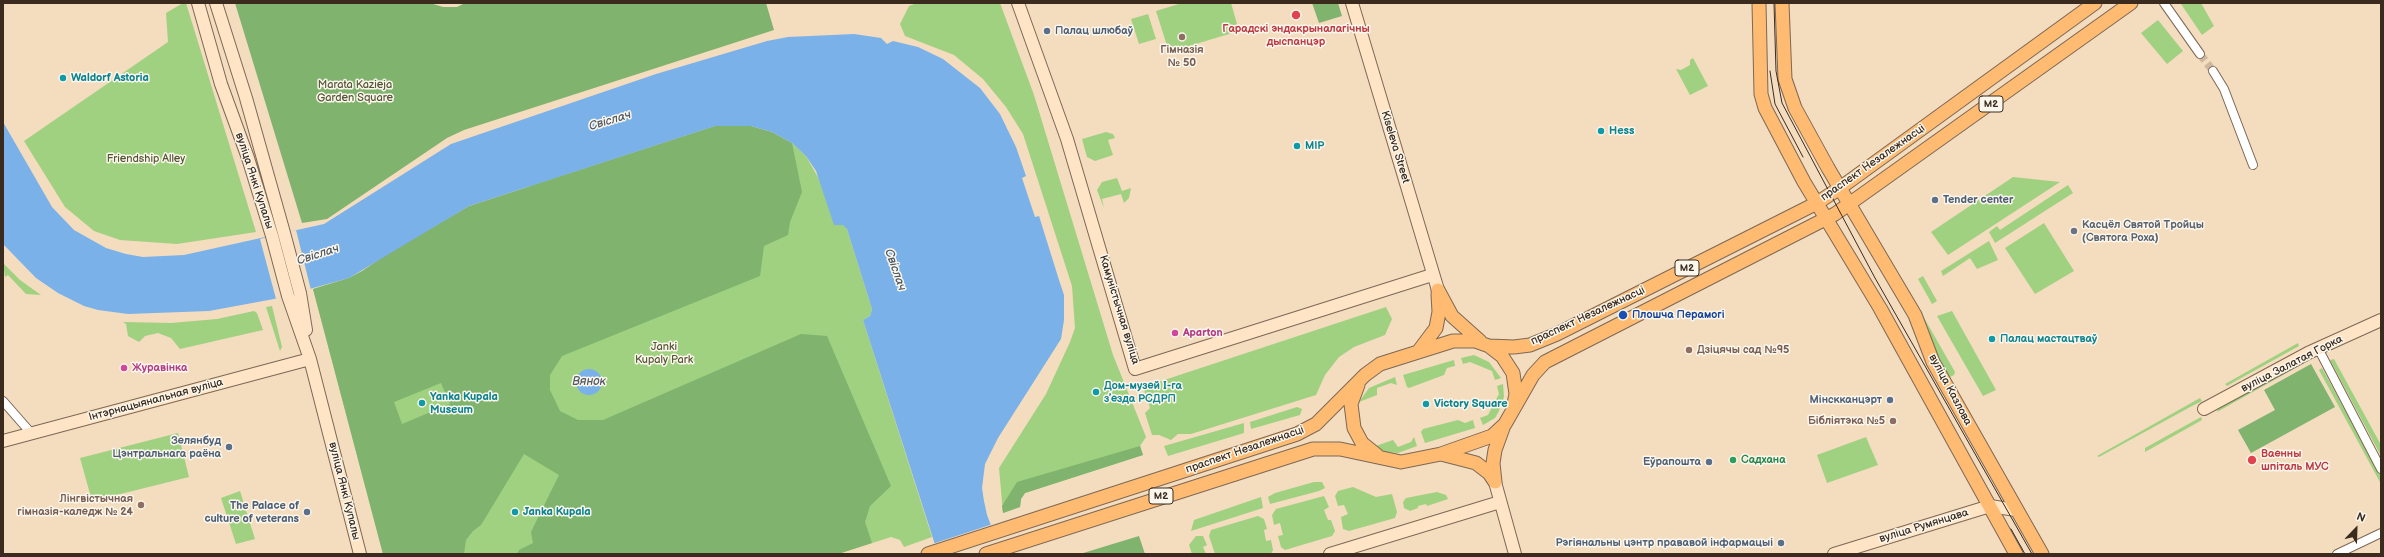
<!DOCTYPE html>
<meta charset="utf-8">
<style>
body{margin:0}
#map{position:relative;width:2384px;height:557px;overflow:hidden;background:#f4dcbf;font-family:"Balsamiq Sans",sans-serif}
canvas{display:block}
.frame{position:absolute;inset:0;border:4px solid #3b2a1e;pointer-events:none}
.north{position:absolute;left:2336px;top:509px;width:40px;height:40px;-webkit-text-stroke:3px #fbf7ec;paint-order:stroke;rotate:23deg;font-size:11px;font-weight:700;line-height:16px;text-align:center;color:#3b2a1e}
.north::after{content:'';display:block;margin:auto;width:14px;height:18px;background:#3b2a1e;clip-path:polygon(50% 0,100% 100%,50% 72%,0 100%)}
</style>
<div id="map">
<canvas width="2384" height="557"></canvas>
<div class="frame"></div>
<div class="north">N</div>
</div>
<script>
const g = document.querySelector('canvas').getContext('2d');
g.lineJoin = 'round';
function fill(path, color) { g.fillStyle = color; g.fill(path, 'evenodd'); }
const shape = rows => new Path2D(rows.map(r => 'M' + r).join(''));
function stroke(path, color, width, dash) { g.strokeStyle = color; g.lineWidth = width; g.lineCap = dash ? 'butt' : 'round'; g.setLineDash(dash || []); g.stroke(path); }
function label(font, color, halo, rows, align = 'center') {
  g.font = font + ' "Balsamiq Sans",sans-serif'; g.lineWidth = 3; g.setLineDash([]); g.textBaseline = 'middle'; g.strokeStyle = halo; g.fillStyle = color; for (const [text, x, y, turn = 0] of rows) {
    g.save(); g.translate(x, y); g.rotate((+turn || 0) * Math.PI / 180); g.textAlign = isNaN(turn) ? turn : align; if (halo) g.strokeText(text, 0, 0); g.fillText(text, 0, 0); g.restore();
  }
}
const green = shape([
 [183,3,186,3,194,29,256,232,177,244,120,240,94,231,65,207,24,141,168,42,166,13],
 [917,3,1000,3,1034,95,1113,355,1146,437,1140,446,1143,455,1025,493,1021,499,1020,507,1003,513,999,468,1046,394,1070,342,1075,328,1072,286,1023,134,1006,107,983,79,954,55,905,36,900,24,909,6],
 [1182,3,1231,3,1239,31,1169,52,1156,11],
 [2183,3,2201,3,2214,26,2202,35,2181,4],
 [1148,14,1156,39,1139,44,1131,19],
 [2158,20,2183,51,2167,64,2141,33],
 [1693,58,1708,86,1690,95,1676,69,1681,70,1690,65,1690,60],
 [715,126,792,143,806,156,847,229,872,309,870,316,863,320,932,537,904,547,900,540,891,537,838,554,383,554,313,289,349,278,534,184],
 [1106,132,1113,134,1115,138,1108,140,1113,155,1095,161,1087,157,1082,139],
 [2013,177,2060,182,1948,255,1931,232],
 [1117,178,1122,191,1131,188,1129,198,1124,203,1121,194,1102,199,1104,208,1097,190,1102,182],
 [2068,185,2073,193,1995,243,1989,232,1997,226,2000,230],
 [2044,223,2074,271,2035,294,2005,248],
 [1989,241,1998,260,1977,269,1970,258,1943,276,1941,271],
 [3,263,20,280,41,295,26,294,8,275,5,277],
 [1923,276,1937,301,1932,304,1918,279],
 [272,306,282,347,280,351,266,307],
 [1386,307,1392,319,1385,335,1354,347,1339,357,1325,375,1316,395,1191,434,1178,434,1171,440,1159,435,1152,435,1145,413,1150,408,1143,387],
 [254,311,257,313,263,330,180,349,171,338,158,333,145,336,139,342,128,336,126,324,123,322,171,323,217,319],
 [1952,311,1996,390,1983,396,1937,316],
 [1923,316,1955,372,1954,375,1948,378,1933,351,1922,317],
 [2298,343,2299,346,2234,382,2227,386,2225,384],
 [1474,355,1489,362,1501,378,1495,380,1492,371,1470,362,1463,364,1461,358],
 [2307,358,2308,361,2217,412,2219,406],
 [2334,359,2381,445,2381,456,2330,360],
 [1454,360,1455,366,1447,368,1444,375,1409,388,1407,387,1403,375],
 [2322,368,2376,467,2381,477,2381,484,2319,370],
 [1395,377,1397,385,1391,383,1377,388,1377,395,1359,402,1369,388],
 [1503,384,1504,397,1499,411,1495,418,1483,425,1480,418,1488,415,1499,394,1497,386],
 [2200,398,2202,401,2192,406,2099,457,2097,456],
 [1297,407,1302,409,1300,415,1251,429,1250,422],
 [2201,417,2202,420,2145,452,2145,448],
 [1458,420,1465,423,1473,420,1475,428,1425,443,1421,432,1423,429],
 [1244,423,1244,433,1168,456,1164,446],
 [178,433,189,477,92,501,80,458],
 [1414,437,1417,446,1398,453,1384,452,1373,447,1393,440,1398,447,1411,442],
 [1866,437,1878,465,1827,483,1817,455],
 [1314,482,1322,482,1325,488,1319,491,1270,504,1268,497,1275,493],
 [1353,487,1376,497,1392,494,1397,512,1395,518,1349,531,1343,529,1341,517,1348,514,1344,505,1338,506,1335,496,1338,491],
 [240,491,255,539,236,544,221,498],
 [1437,492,1446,495,1448,499,1427,506,1426,504,1418,506,1418,508,1410,511,1404,508,1403,502,1406,498],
 [1324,496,1329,507,1324,510,1328,520,1331,520,1335,531,1332,536,1285,550,1281,547,1278,536,1283,535,1280,523,1274,525,1272,515,1276,509],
 [1261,497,1263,508,1191,531,1194,520],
 [1258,516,1264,519,1267,529,1264,530,1266,541,1271,540,1273,550,1271,554,1215,554,1209,536,1211,530],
 [1196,536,1203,536,1207,545,1203,547,1206,554,1192,554,1189,545]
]);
const forest = shape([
 [235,3,430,3,443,7,457,7,465,3,766,3,774,30,464,130,447,138,327,219,302,223],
 [1312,3,1338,3,1342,16,1319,23],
 [729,125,751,126,772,132,792,143,802,192,790,222,788,235,764,246,760,276,562,356,550,375,550,390,560,411,578,420,603,420,801,334,827,336,891,486,870,506,865,522,872,543,838,554,517,554,519,550,533,543,531,532,559,475,524,454,481,525,473,531,466,540,464,554,383,554,313,289,349,278,362,271,390,252,469,206,715,126],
 [441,383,450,404,402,424,394,402],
 [2311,364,2335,407,2251,453,2238,430,2275,410,2264,390],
 [1140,446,1143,455,1025,493,1021,499,1020,507,1003,513,1002,506,1017,482],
 [1139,536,1145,554,1080,554]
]);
const water = shape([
 [854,34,881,38,887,44,893,41,918,47,943,59,980,88,1000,114,1016,147,1026,176,1022,178,1035,217,1039,216,1059,280,1064,295,1064,320,1061,339,998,438,985,464,982,488,984,501,987,515,1002,554,938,554,863,320,870,316,872,309,847,229,843,225,834,225,816,171,806,156,792,143,772,132,751,126,715,126,469,206,349,278,274,299,209,311,128,314,98,310,84,306,58,293,36,278,3,244,3,122,52,207,74,230,106,248,126,254,143,257,184,255,324,224,451,144,656,74,767,41,788,37],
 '576 382a13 13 0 1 1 26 0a13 13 0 1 1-26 0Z'
]);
const pier = shape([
 [296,230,311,290,276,299,260,239],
 [993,524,1004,554,936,554,932,544]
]);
const streetTunnel = shape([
 [2200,54,2213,71]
]);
const street = shape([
 [2164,3,2200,54],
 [2213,71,2224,89,2253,165],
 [2318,348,2381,469],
 [3,401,31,433],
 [2337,554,2381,533]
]);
const secondary = shape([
 [198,3,221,84,248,158,272,236,288,296,310,359,360,554],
 [216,3,246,98,284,233,300,293,306,330],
 [1018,3,1067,139,1135,369,1432,275],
 [1352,3,1438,290],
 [2204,409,2308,353,2381,320],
 [3,441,310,359],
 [1495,482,1515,554],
 [1330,554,1500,502],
 [1834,554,1990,506,2016,510]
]);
const primary = shape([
 [1759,3,1761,94,1765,108,1804,182,1880,308,2016,554],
 [1782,3,1785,79,1795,108,1828,168,1915,315,1933,362,2042,554],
 [1438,290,1452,316,1480,341],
 [1489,346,1502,356,1513,373,1516,394,1514,404],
 [1418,352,1436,328,1439,312,1438,294],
 [1358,385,1351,404,1354,428,1362,443,1377,455],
 [1441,454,1476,463,1489,473,1495,482],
 [1495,482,1493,463,1495,450,1503,428],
 [928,554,1297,434,1316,424,1365,375,1380,364,1453,341,1475,341,1489,346,1514,347,1530,345,1557,334,1817,203,1840,188,2095,3],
 [986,554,1313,449,1340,449,1401,462,1441,454,1492,436,1505,424,1533,375,1545,362,1835,214,2131,3]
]);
const tram = shape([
 [1774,3,1776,71,1782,103,1875,278,2032,554],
 [1770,71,1775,104,1803,157],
 [2011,529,2025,554]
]);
const markers = [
 [1296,15,5,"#e0444e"],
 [1047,31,4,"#5c6f8a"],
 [1182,37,4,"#8d6e63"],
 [63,78,4,"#0f9aa8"],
 [1601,131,4,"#0f9aa8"],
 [1297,146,4,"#0f9aa8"],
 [1935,200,4,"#5c6f8a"],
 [2074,231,4,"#6b7280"],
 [1623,315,5,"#1a4fb4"],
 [1175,333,4,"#d1479c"],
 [1992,339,4,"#0f9aa8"],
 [1689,350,4,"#8d6e63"],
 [124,368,4,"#d1479c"],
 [1096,392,4,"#0f9aa8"],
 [1890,400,4,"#5c6f8a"],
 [422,403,4,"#0f9aa8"],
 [1426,404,4,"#0f9aa8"],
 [1893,421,4,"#8d6e63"],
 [229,447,4,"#5c6f8a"],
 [1733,460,4,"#2e9e5b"],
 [2252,460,5,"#e0444e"],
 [1709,462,4,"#5c6f8a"],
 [141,505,4,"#8d6e63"],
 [307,512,4,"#5c6f8a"],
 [515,512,4,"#0f9aa8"],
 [1781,543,4,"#5c6f8a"]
];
const shields = [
 [1991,104,24],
 [1687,268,24],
 [1161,496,24]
];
const shieldNames = [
 ["М2",1991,104],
 ["М2",1687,268],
 ["М2",1161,496]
];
const healthNames = [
 ["Гарадскі эндакрыналагічны",1296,29],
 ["дыспанцэр",1296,42],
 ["Ваенны",2261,454,"left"],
 ["шпіталь МУС",2261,467,"left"]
];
const serviceNames = [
 ["Палац шлюбаў",1055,31,"left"],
 ["Tender center",1943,200,"left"],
 ["Мінскканцэрт",1882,400],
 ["Зелянбуд",221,441],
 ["Цэнтральнага раёна",221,454],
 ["Еўрапошта",1701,462],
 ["The Palace of",299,506],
 ["culture of veterans",299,519],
 ["Рэгіянальны цэнтр прававой інфармацыі",1773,543]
];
const educationNames = [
 ["Гімназія",1182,50,"center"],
 ["№ 50",1182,63,"center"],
 ["Дзіцячы сад №95",1697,350,"left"],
 ["Бібліятэка №5",1885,421],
 ["Лінгвістычная",133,499],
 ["гімназія-каледж № 24",133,512]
];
const cultureNames = [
 ["Waldorf Astoria",71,78],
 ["Hess",1609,131],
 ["МІР",1305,146],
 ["Палац мастацтваў",2000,339],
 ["Дом-музей I-га",1104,386],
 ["зʼезда РСДРП",1104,399],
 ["Yanka Kupala",430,397],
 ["Museum",430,410],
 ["Victory Square",1434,404],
 ["Janka Kupala",523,512]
];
const parkNames = [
 ["Marata Kazieja",355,85],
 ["Garden Square",355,98],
 ["Friendship Alley",146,159],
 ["Janki",664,347],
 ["Kupaly Park",664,360]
];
const streetNames = [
 ["Kiseleva Street",1395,147,73],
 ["праспект Незалежнасці",1873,163,-35],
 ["вуліца Янкі Купалы",254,181,72],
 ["Камуністычная вуліца",1119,310,73],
 ["праспект Незалежнасці",1588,316,-25],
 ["вуліца Залатая Горка",2292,364,-27],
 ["вуліца Казлова",1950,390,62],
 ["Інтэрнацыянальная вуліца",156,400,-15],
 ["праспект Незалежнасці",1245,450,-19],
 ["вуліца Янкі Купалы",344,491,76],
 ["вуліца Румянцава",1924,526,-17]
];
const worshipNames = [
 ["Касцёл Святой Тройцы",2082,225],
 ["(Святога Роха)",2082,238]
];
const transitNames = [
 ["Плошча Перамогі",1632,315]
];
const hotelNames = [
 ["Aparton",1183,333],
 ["Журавінка",132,368]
];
const leisureNames = [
 ["Садхана",1741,460]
];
const waterNames = [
 ["Свіслач",610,121,-17],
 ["Свіслач",318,255,-18],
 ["Свіслач",895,270,71],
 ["Вянок",589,382]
];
fill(green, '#9fd180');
fill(forest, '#7fb36e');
fill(water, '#7ab1e9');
fill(pier, '#f4dcbf');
stroke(streetTunnel, '#cfb89f', 8, [8, 4]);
stroke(street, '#7c6856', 10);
stroke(secondary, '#7c6856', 14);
stroke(primary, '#7c6856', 15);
stroke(street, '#fff', 8);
stroke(secondary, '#ffe4c6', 12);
stroke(primary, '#febb71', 13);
stroke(tram, '#3b2a1e', 1);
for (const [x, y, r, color] of markers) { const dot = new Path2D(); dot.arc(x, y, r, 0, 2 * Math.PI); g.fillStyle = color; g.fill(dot); stroke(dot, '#fbf7ec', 1.5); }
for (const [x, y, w] of shields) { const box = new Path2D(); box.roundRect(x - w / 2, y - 8, w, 16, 3); g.fillStyle = '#fbf7ec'; g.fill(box); stroke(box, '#3b2a1e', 1); }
label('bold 10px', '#3b2a1e', null, shieldNames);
label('bold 11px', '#be3a42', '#fbf7ec', healthNames);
label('bold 11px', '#4e5e75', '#fbf7ec', serviceNames, 'right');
label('bold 11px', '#785e54', '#fbf7ec', educationNames, 'right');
label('bold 11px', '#0d838f', '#fbf7ec', cultureNames, 'left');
label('11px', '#545436', '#fbf7ec', parkNames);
label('11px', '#3b2a1e', '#fbf7ec', streetNames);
label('bold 11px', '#5b616d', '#fbf7ec', worshipNames, 'left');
label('bold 11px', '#164399', '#fbf7ec', transitNames, 'left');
label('bold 11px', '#b23c85', '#fbf7ec', hotelNames, 'left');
label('bold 11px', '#27864d', '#fbf7ec', leisureNames, 'left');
label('italic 12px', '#515965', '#fbf7ec', waterNames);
</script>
